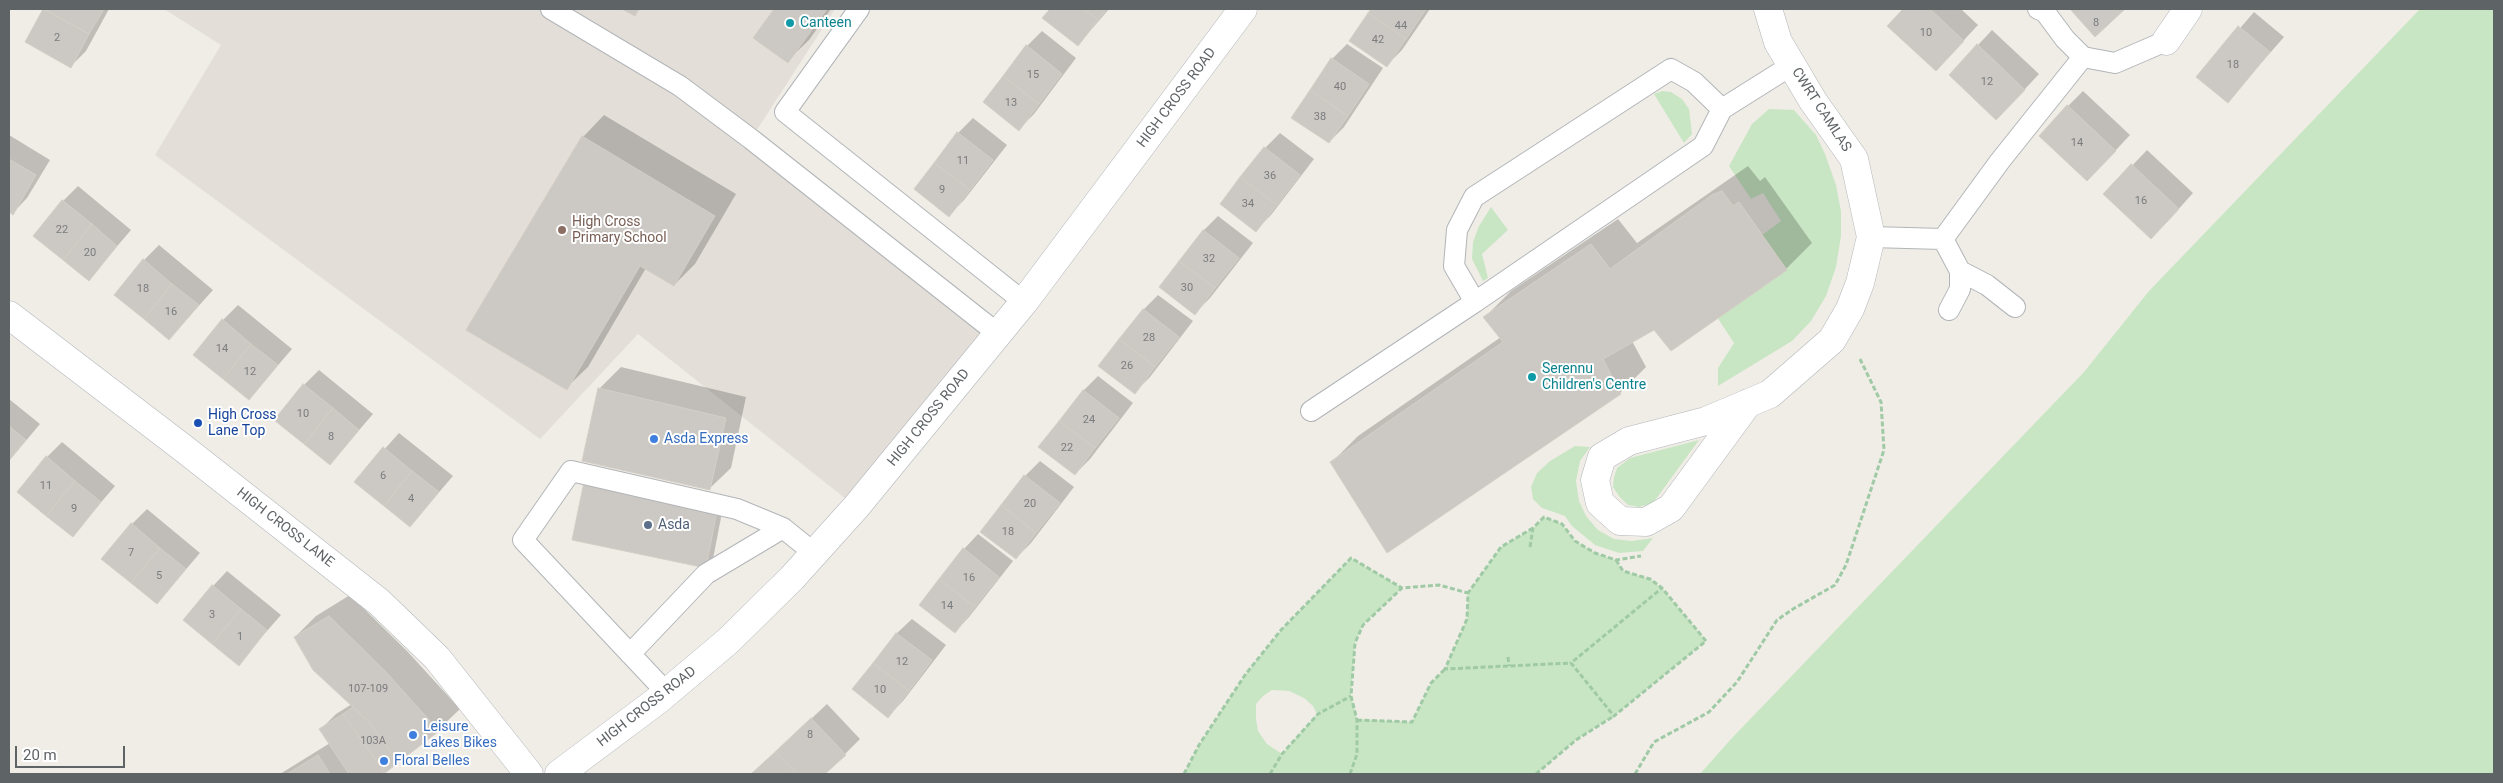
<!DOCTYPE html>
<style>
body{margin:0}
#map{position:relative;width:2503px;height:783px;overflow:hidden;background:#f0ede7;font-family:Roboto,sans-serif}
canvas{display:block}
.frame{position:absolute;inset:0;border:10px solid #5e6366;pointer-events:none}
.scale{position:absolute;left:15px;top:746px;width:110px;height:22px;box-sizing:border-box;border:2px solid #5e6366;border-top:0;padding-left:6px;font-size:15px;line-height:18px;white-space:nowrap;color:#5e6366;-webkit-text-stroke:4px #fff;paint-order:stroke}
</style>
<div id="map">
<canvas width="2503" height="783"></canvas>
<div class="frame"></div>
<div class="scale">20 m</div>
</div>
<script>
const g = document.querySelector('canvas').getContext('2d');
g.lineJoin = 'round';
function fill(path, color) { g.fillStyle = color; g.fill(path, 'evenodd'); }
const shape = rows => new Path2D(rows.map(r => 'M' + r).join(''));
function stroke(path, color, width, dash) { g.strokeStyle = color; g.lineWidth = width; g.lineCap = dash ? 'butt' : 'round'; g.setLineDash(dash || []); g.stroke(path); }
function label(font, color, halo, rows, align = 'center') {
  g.font = font + ' Roboto,sans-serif'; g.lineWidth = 4; g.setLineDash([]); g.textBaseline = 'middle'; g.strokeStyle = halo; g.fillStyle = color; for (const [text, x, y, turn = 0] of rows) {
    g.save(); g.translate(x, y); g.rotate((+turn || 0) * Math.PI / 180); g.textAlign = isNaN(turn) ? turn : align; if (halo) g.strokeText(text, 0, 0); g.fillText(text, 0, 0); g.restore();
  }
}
const education = shape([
 [164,9,835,9,751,139,997,333,856,507,638,334,540,439,155,155,221,45]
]);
const green = shape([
 [2420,9,2494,9,2494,774,1700,774,1731,739,2084,372,2149,291],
 [1662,91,1671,92,1682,99,1689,109,1692,134,1684,143,1654,94],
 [1769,109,1794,110,1816,135,1825,154,1836,185,1841,211,1841,236,1836,267,1826,296,1811,321,1792,341,1718,386,1718,368,1734,343,1717,317,1762,235,1781,221,1763,193,1751,199,1729,166,1752,124],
 [1491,207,1508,230,1482,254,1488,278,1483,281,1472,259,1473,242,1479,226],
 [1699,440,1653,503,1639,507,1628,505,1619,496,1613,487,1614,477,1617,468,1630,458],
 [1575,446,1590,447,1580,461,1576,481,1579,501,1586,516,1598,530,1614,539,1632,541,1653,538,1643,551,1619,553,1595,545,1572,526,1565,516,1542,508,1533,499,1531,487,1537,473,1550,461],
 [1544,517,1562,524,1575,541,1595,553,1616,560,1623,571,1650,579,1662,588,1706,641,1614,716,1576,740,1536,774,1184,774,1199,745,1245,675,1281,630,1351,558,1402,588,1363,625,1355,643,1351,696,1357,719,1412,722,1431,683,1445,669,1467,619,1468,593,1501,547,1533,528],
 [1272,690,1289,691,1304,698,1313,706,1317,714,1282,754,1267,744,1258,731,1256,719,1256,704,1263,696]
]);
const shadow = shape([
 [45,9,109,9,86,51,71,66,27,42],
 [776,9,831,9,809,40,787,61,755,38],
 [1051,9,1109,9,1078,45,1044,18],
 [1373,9,1430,9,1402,50,1387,65,1351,41],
 [1905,9,1961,9,1978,25,1951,54,1889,26],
 [2072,9,2123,9,2095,35],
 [2254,12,2284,37,2228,101,2198,77],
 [1992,30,2039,74,2011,104,1978,45],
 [1042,31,1076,58,1034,114,1019,129,1027,46],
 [1347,44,1383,68,1344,127,1329,142,1332,59],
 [2083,91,2130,135,2102,165,2068,106],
 [604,115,736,194,695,264,674,285,646,268,588,367,566,388,583,137],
 [973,118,1007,145,964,200,949,215,958,133],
 [1280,133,1314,159,1271,215,1256,230,1265,148],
 [9,135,50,160,27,198,13,213,9,211],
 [2147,150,2193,193,2166,223,2105,194],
 [1748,166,1760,181,1765,177,1812,243,1786,269,1654,328,1632,341,1646,367,1620,393,1332,462,1358,436,1501,337,1485,317,1511,291,1618,219,1637,243],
 [78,186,131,230,89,279,63,201],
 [1218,216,1253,243,1210,298,1195,313,1203,231],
 [159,245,213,290,169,339,144,260],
 [1158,295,1193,321,1150,377,1135,392,1143,310],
 [238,305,292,349,249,399,223,320],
 [621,367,746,397,731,468,709,489,600,388],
 [319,370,373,414,330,464,304,385],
 [1098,376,1133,403,1090,459,1075,474,1083,391],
 [9,399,40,424,9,461],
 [399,433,453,476,410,526,356,481],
 [62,442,115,486,73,535,47,457],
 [1040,461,1074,487,1031,543,1016,558,1025,476],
 [725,497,713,559,705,566,574,539],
 [147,509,200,553,157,603,132,524],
 [978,534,1013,561,969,617,955,632,964,549],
 [227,571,281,615,238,664,213,586],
 [350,595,407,651,460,709,438,730,380,774,280,774,330,743,321,729,336,714,352,704,295,637,316,616],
 [912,619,946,645,903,701,888,716,854,689,897,633],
 [827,704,860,739,845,754,823,774,752,774]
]);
const building = shape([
 [43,9,89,34,71,68,25,42,43,9],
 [44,9,104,9,89,34,44,9],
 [622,9,639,9,635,16,622,9],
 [774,9,827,9,788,63,753,38,774,9],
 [1050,9,1084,9,1098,20,1078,46,1042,18,1050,9],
 [1084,9,1107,9,1098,20,1084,9],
 [1371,9,1426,9,1406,39,1368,13,1371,9],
 [1903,9,1930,9,1964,41,1936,71,1887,26,1903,9],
 [2070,9,2125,9,2095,37,2070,9],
 [1368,13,1406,39,1387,67,1349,41,1368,13],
 [2238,26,2270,52,2228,103,2196,77,2238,26],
 [1977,44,2025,90,1996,120,1949,75,1977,44],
 [1026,45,1062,74,1039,104,1003,76,1026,45],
 [1331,58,1369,84,1348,116,1310,90,1331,58],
 [1003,76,1039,104,1019,131,983,102,1003,76],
 [1310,90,1348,116,1329,143,1291,118,1310,90],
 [2067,105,2116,151,2087,181,2039,136,2067,105],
 [957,132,993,160,970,190,934,163,957,132],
 [582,136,715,216,674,286,640,266,567,390,466,330,582,136],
 [1264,147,1300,175,1277,205,1240,177,1264,147],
 [9,159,36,175,13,215,9,212,9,159],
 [934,163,970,190,949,217,914,189,934,163],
 [2131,164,2179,209,2151,239,2103,194,2131,164],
 [1240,177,1277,205,1256,232,1220,204,1240,177],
 [1722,191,1733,206,1739,202,1787,270,1671,351,1654,330,1603,359,1621,394,1387,553,1330,462,1503,342,1483,317,1591,244,1610,269,1712,195,1722,191],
 [62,200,92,224,63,260,33,236,62,200],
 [92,224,117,246,89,281,63,260,92,224],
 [1203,230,1239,258,1215,288,1179,261,1203,230],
 [143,259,172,284,144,319,114,295,143,259],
 [1179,261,1215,288,1195,315,1159,287,1179,261],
 [172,284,199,305,169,340,144,319,172,284],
 [1143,309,1179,337,1155,367,1119,339,1143,309],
 [222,319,251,344,223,379,193,355,222,319],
 [1119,339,1155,367,1135,394,1098,366,1119,339],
 [251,344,278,365,249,400,223,379,251,344],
 [303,384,333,408,304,444,274,420,303,384],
 [598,388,726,418,710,490,582,461,598,388],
 [1083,390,1119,418,1095,448,1059,421,1083,390],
 [333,408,359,430,330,465,304,444,333,408],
 [1059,421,1095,448,1075,475,1038,447,1059,421],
 [9,426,26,440,9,460,9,426],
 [383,447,412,471,384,506,354,482,383,447],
 [46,456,75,481,46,516,17,492,46,456],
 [412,471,439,492,410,527,384,506,412,471],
 [1024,475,1060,503,1036,533,1001,505,1024,475],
 [585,477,718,505,706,568,572,540,585,477],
 [75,481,101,502,73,537,46,516,75,481],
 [1001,505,1036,533,1016,559,980,532,1001,505],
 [131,523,160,548,131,583,101,559,131,523],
 [160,548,186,569,157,604,131,583,160,548],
 [963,548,999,577,975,607,939,579,963,548],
 [939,579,975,607,955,633,919,605,939,579],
 [212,585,241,609,212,644,183,620,212,585],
 [241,609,267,630,239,666,212,644,241,609],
 [329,616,386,672,439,731,399,762,368,721,313,670,294,637,329,616],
 [896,633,932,660,909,691,873,663,896,633],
 [873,663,909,691,888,718,852,689,873,663],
 [353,707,368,721,399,762,385,773,343,714,353,707],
 [343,714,385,773,349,774,319,729,343,714],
 [811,718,846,755,825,774,797,774,775,752,811,718],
 [775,752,797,774,751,774,775,752],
 [318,755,330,774,287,774,318,755]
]);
const path = shape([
 [1533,528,1501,547,1468,593,1467,619,1445,669,1571,663],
 [1530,547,1533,528,1544,517,1562,524,1575,541,1595,553,1616,560,1641,556],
 [1616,560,1623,571,1650,579,1662,588,1706,641,1614,716,1571,663,1662,588],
 [1508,657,1509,666],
 [1357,720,1412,722,1431,683,1445,669],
 [1184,774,1199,745,1245,675,1281,630,1351,558,1402,588],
 [1270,774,1282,754,1318,714,1351,696],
 [1350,774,1357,754,1357,720,1351,696,1355,643,1363,625,1402,588,1439,585,1468,593],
 [1536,774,1576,740,1614,716],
 [1635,774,1654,742,1709,712,1737,682,1777,620,1793,609,1835,585,1846,565,1884,450,1881,402,1860,359]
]);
const lane = shape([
 [551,9,680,86,751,139,997,333],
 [859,9,785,112,1024,302],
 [2038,9,2045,12,2065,39,2083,57,2115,63,2166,41],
 [1722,109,1694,82,1671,69,1474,197,1457,230,1454,266,1475,302,1703,146,1722,109,1792,65],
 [1871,237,1943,239,2000,161,2083,57],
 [1943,239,1960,271,1987,285,2015,307],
 [1949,310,1960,289,1960,271],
 [1311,411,1475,302],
 [630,654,706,574,783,528],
 [667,693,523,540,571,471,737,509,783,528,814,553]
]);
const street = shape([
 [2166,41,2188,9],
 [1748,403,1671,508,1646,522,1620,521,1600,503,1595,480,1602,457,1629,441,1706,421,1770,394,1832,340,1850,309,1860,283,1871,237,1854,159,1813,101,1778,42,1768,9]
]);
const secondary = shape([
 [9,315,183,448,379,602,437,658,529,774],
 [559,774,658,700,728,641,792,578,856,507,1024,302,1243,9]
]);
const markers = [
 [790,23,5,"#0f9aa8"],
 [562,230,5,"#8d6e63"],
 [1532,377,5,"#0f9aa8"],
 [198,423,5,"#1a4fb4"],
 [654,439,5,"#3f7fe0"],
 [648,525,5,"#5c6f8a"],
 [413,735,5,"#3f7fe0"],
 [384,761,5,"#3f7fe0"]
];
const numberNames = [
 ["8",2096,23],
 ["44",1401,26],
 ["10",1926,33],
 ["2",57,38],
 ["42",1378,40],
 ["18",2233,65],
 ["15",1033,75],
 ["12",1987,82],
 ["40",1340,87],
 ["13",1011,103],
 ["38",1320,117],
 ["14",2077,143],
 ["11",963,161],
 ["36",1270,176],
 ["9",942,190],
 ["16",2141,201],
 ["34",1248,204],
 ["22",62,230],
 ["20",90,253],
 ["32",1209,259],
 ["30",1187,288],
 ["18",143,289],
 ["16",171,312],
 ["28",1149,338],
 ["14",222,349],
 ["26",1127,366],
 ["12",250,372],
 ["10",303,414],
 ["24",1089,420],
 ["8",331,437],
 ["22",1067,448],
 ["6",383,476],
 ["11",46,486],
 ["4",411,499],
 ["20",1030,504],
 ["9",74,509],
 ["18",1008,532],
 ["7",131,553],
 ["5",159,576],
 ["16",969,578],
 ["14",947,606],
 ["3",212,615],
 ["1",240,637],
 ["12",902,662],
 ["107-109",368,689],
 ["10",880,690],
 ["8",810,735],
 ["103A",373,741]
];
const cultureNames = [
 ["Canteen",800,23],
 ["Serennu",1542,369],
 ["Children's Centre",1542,385]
];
const streetNames = [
 ["HIGH CROSS ROAD",1177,98,-53],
 ["CWRT CAMLAS",1821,110,57],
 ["HIGH CROSS ROAD",929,418,-51],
 ["HIGH CROSS LANE",285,528,38],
 ["HIGH CROSS ROAD",647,707,-38]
];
const educationNames = [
 ["High Cross",572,222],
 ["Primary School",572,238]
];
const transitNames = [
 ["High Cross",208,415],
 ["Lane Top",208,431]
];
const shopNames = [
 ["Asda Express",664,439],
 ["Leisure",423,727],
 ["Lakes Bikes",423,743],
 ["Floral Belles",394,761]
];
const serviceNames = [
 ["Asda",658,525]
];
fill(education, '#e3ded8');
fill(green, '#c9e6c4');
fill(shadow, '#0003');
fill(building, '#ccc8c4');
stroke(building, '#d4cec5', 1);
stroke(lane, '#b2b5b8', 22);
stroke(street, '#b2b5b8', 29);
stroke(secondary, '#b3b7bb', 29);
stroke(path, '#9fcaa5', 3, [5, 2.5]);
stroke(lane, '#fff', 20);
stroke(street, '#fff', 28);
stroke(secondary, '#fff', 28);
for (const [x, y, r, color] of markers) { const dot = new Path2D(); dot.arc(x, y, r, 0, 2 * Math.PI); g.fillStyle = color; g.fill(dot); stroke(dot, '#fff', 2); }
label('11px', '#7a7c7e', null, numberNames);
label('14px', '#0d838f', '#fff', cultureNames, 'left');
label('14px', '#5e6366', '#fff', streetNames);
label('14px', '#785e54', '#fff', educationNames, 'left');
label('14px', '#164399', '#fff', transitNames, 'left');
label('14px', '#366cbe', '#fff', shopNames, 'left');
label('14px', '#4e5e75', '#fff', serviceNames, 'left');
</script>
